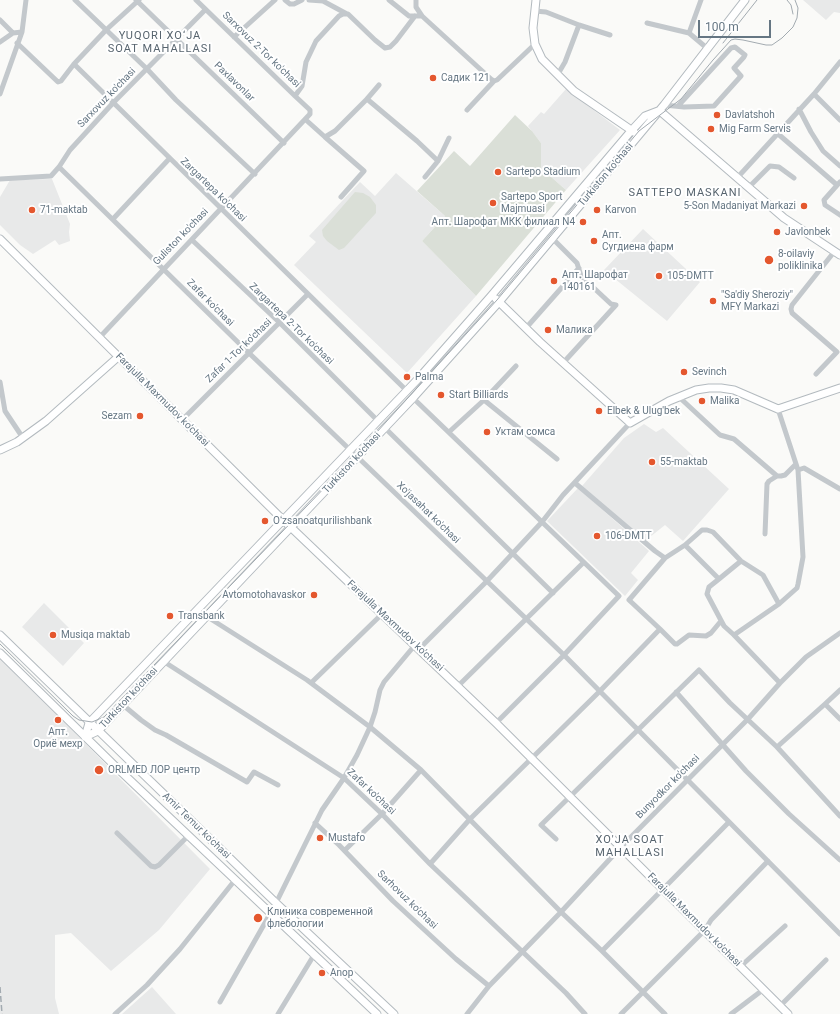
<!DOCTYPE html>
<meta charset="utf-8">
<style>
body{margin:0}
#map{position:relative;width:840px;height:1014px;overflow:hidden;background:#fafaf8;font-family:Roboto,sans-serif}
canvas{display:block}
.scale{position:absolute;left:698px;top:20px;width:73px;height:18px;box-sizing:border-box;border:2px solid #657683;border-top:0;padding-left:5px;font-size:12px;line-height:14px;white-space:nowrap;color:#657683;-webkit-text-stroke:3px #fff;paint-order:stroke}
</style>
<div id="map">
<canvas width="840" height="1014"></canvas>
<div class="scale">100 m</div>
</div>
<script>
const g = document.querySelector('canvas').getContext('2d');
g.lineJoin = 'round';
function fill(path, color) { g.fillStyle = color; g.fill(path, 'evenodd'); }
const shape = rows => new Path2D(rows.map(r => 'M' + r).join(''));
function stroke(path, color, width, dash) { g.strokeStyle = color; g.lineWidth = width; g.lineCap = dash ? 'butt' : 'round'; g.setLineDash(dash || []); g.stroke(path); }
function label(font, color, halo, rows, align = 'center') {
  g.font = font + ' Roboto,sans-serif'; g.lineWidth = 4; g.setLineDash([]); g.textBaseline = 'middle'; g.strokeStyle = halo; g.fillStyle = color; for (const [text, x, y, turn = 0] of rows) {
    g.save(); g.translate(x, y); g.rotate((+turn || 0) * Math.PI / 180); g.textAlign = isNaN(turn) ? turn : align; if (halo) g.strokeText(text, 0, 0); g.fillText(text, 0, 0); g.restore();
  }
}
const built = shape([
 [803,0,840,0,840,13,834,12,826,20],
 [566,89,620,130,566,190,541,168,541,143,528,126,541,112,544,114],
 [396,173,445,216,422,241,476,296,407,373,294,265,316,242,309,236,360,182,375,196],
 [52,179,70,224,69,232,70,241,59,245,55,240,33,254,20,245,0,225,0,197,10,180],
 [643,229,700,282,667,321,604,270],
 [644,424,656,432,663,428,729,489,683,541,665,525,645,541,582,486,624,438],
 [578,488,649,551,631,573,638,580,625,596,547,521],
 [44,603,84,643,63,666,22,627],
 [0,658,210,869,159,930,111,971,71,933,55,935,55,998,59,1014,0,1014],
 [152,987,176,1014,122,1014]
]);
const green = shape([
 [515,115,532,131,541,143,541,168,566,190,476,296,422,241,445,216,417,191,454,151,470,166],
 [355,192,363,193,370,197,376,205,376,213,344,248,339,250,327,241,323,236,322,230]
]);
const street = shape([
 [75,0,147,69,176,100,255,174],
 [136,0,284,143],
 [139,0,106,30,74,64,407,391],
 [285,0,290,4,294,4,302,0],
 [309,0,323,1,347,14],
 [389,0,409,16,422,16,491,79,494,81,497,80,535,44],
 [416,0,416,7,422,16],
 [535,11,546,12,579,25,610,35],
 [0,20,13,33],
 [647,23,689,33,708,49],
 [689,33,701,0],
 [234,37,275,0],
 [0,42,13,33,22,32],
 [17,43,58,82,61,81,74,64],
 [558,74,565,62,579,25],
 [0,94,22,32,26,0],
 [814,94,840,120],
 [295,96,302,86,306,62,316,41,339,16,343,14,348,14,375,40,385,48,390,47,396,41,415,16],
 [367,99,379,85],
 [664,105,684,107,714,106,741,76,734,68,744,57,745,55,735,47,731,48,678,106],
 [799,109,811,132,823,151,840,166],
 [467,110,494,81],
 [306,120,325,137,335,131,367,99,417,141,438,161,425,177],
 [777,133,837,185],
 [325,137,364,171,341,197],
 [438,161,449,138],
 [59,167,249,353,564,655,840,934],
 [737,178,814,94,840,62],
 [0,179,51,176,59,167,70,150,113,103,205,10],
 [840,182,824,200,825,205,840,215],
 [748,188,770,166,779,167,794,178],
 [113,219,169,159],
 [552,238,577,263,581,276,611,304,616,305,563,363],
 [192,240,280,323,378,421],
 [526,328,579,268],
 [99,338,310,114,310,110,295,96,196,0],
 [816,374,837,352,792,313,791,309,792,305,834,252],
 [0,382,5,411,23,438],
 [679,397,720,435,734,439,777,476],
 [413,398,619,596,564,655,496,723],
 [484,400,557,459],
 [778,409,798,470,803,557,798,584,797,588,779,604,734,635,780,683],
 [182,420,308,294],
 [385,428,553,593],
 [449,432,484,400,516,366],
 [798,470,804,468,840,489],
 [575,483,655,551,665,558,685,545],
 [765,534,767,484,769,481,777,476,781,476,785,475,796,464],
 [665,558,629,600,660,629,675,644,677,644,689,635,706,636,711,633,721,621],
 [719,579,741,561],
 [206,616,307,680,370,727,421,770,561,912,602,951,665,1014],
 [734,635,724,626,707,594,709,587,719,579,685,545,702,530,707,530,713,532,741,561,763,575,779,604],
 [419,649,486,582,542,522,563,495,630,423],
 [163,661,344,778,382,814,430,864,566,993,585,1014],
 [311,683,382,614],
 [458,686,583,563],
 [676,692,746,771,789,814,840,860],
 [825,704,840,690],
 [123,705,141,720,155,730,166,735,247,782,254,772,278,785],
 [777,747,825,704,840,719],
 [315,823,339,845,393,901,456,959,489,986],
 [117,833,151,866,155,867,159,865,188,836],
 [556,839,541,825,699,670,730,703,777,747,840,816],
 [345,850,382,814,421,770],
 [430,864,470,819,599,692,660,629],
 [276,903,322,810,344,778,357,755,370,727,375,712,380,690,384,682,415,645],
 [602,951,729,822],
 [741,966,785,926],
 [220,1002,270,914],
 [780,1006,826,960],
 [115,1014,147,985,180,949,235,880],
 [278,1014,314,955],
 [467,1014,489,986,561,912,621,847,748,719,780,683,806,657,840,633],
 [621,1014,705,930,711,920,768,861],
 [731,1014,764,989]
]);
const secondary = shape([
 [536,0,533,28,535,44,542,59,574,91,634,132],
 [660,111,784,218,840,255],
 [0,239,278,515,496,723,788,1014],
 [496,299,540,342,630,423,669,401,696,390,709,388,721,388,734,390,778,409,840,388],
 [0,450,17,442,46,421,118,357],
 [0,635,276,903,394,1014],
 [0,653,115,766,377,1014],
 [85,737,98,731,413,398,499,302,664,105,745,0],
 [85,737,89,723,418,379,491,296,631,131,645,116,658,111]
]);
const tram = shape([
 [787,0,791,5,793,14],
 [723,43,757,0],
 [0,644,73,716,79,720,92,722,104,717,356,455,497,300,639,131,681,99,713,60,731,40,735,39,743,40,766,45,772,45,782,38,793,27,797,18,798,8,795,0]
]);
const rail = shape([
 [0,987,2,1014]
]);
const markers = [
 [433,78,4,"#e4572e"],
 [717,115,4,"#e4572e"],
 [711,129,4,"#e4572e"],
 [498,172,4,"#e4572e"],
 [493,203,4,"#e4572e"],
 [804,206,4,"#e4572e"],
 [32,210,4,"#e4572e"],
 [597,210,4,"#e4572e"],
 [583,222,4,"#e4572e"],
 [777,232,4,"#e4572e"],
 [594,241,4,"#e4572e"],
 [769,260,5,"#e4572e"],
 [659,276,4,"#e4572e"],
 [554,281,4,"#e4572e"],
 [713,301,4,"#e4572e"],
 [548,330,4,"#e4572e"],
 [684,372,4,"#e4572e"],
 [407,377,4,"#e4572e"],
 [441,395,4,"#e4572e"],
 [702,401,4,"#e4572e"],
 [599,411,4,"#e4572e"],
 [140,416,4,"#e4572e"],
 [487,432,4,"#e4572e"],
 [652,462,4,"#e4572e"],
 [265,521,4,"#e4572e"],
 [597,536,4,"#e4572e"],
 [314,595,4,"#e4572e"],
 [170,616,4,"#e4572e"],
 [53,635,4,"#e4572e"],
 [58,720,4,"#e4572e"],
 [99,770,5,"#e4572e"],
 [320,838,4,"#e4572e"],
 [258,918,5,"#e4572e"],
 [322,973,4,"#e4572e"]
];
const streetNames = [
 ["Sarxovuz 2-Tor ko'chasi",261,50,44],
 ["Paxlavonlar",234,82,44],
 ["Sarxovuz ko'chasi",107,98,-46],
 ["Turkiston ko'chasi",606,175,-50],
 ["Zargartepa ko'chasi",213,190,44],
 ["Guliston ko'chasi",181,237,-46],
 ["Zafar ko'chasi",210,303,45],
 ["Zargartepa 2-Tor ko'chasi",291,324,44],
 ["Zafar 1-Tor ko'chasi",239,351,-44],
 ["Farajulla Maxmudov ko'chasi",162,400,45],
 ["Turkiston ko'chasi",352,463,-47],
 ["Xo'jasahat ko'chasi",428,513,44],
 ["Farajulla Maxmudov ko'chasi",395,626,43],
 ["Turkiston ko'chasi",129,698,-47],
 ["Bunyodkor ko'chasi",668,787,-45],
 ["Zafar ko'chasi",371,792,43],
 ["Amir Temur ko'chasi",196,826,44],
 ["Sarhovuz ko'chasi",407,900,44],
 ["Farajulla Maxmudov ko'chasi",694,920,45]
];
const poiNames = [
 ["Садик 121",441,78],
 ["Davlatshoh",725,115],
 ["Mig Farm Servis",719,129],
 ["Sartepo Stadium",506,172],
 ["Sartepo Sport",501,197],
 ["Majmuasi",501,209],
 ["5-Son Madaniyat Markazi",796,206,"right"],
 ["71-maktab",40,210],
 ["Karvon",605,210],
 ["Апт. Шарофат МКК филиал N4",575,222,"right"],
 ["Javlonbek",785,232],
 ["Апт.",602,235],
 ["Сугдиена фарм",602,247],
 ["8-oilaviy",778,254],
 ["poliklinika",778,266],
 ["Апт. Шарофат",562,275],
 ["140161",562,287],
 ["105-DMTT",667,276],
 ["\"Sa'diy Sheroziy\"",721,295],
 ["MFY Markazi",721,307],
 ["Малика",556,330],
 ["Sevinch",692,372],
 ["Palma",415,377],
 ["Start Billiards",449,395],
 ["Malika",710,401],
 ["Elbek & Ulug'bek",607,411],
 ["Sezam",132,416,"right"],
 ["Уктам сомса",495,432],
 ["55-maktab",660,462],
 ["Oʻzsanoatqurilishbank",273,521],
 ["106-DMTT",605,536],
 ["Avtomotohavaskor",306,595,"right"],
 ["Transbank",178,616],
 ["Musiqa maktab",61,635],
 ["Апт.",58,732,"center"],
 ["Ориё мехр",58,744,"center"],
 ["ORLMED ЛОР центр",108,770],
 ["Mustafo",328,838],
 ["Клиника современной",267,912],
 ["флебологии",267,924],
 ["Anop",330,973]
];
const neighbourhoodNames = [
 ["YUQORI XO‘JA",160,36],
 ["SOAT MAHALLASI",160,49],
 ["SATTEPO MASKANI",685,193],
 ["XO'JA SOAT",630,840],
 ["MAHALLASI",630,853]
];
fill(built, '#e8e9e9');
fill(green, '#dadfd7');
stroke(secondary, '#b3babf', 9);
stroke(street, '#c3c8cc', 5);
stroke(secondary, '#fff', 7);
stroke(tram, '#a2aab0', 1);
stroke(rail, '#a2aab0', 1.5, [6, 3]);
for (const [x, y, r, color] of markers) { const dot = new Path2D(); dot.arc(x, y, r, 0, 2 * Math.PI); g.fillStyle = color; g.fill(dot); stroke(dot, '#fff', 1.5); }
label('10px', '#657683', '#fff', streetNames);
label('10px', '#657683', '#fff', poiNames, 'left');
g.letterSpacing = '1px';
label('11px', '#57646e', '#fff', neighbourhoodNames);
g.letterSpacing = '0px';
</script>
